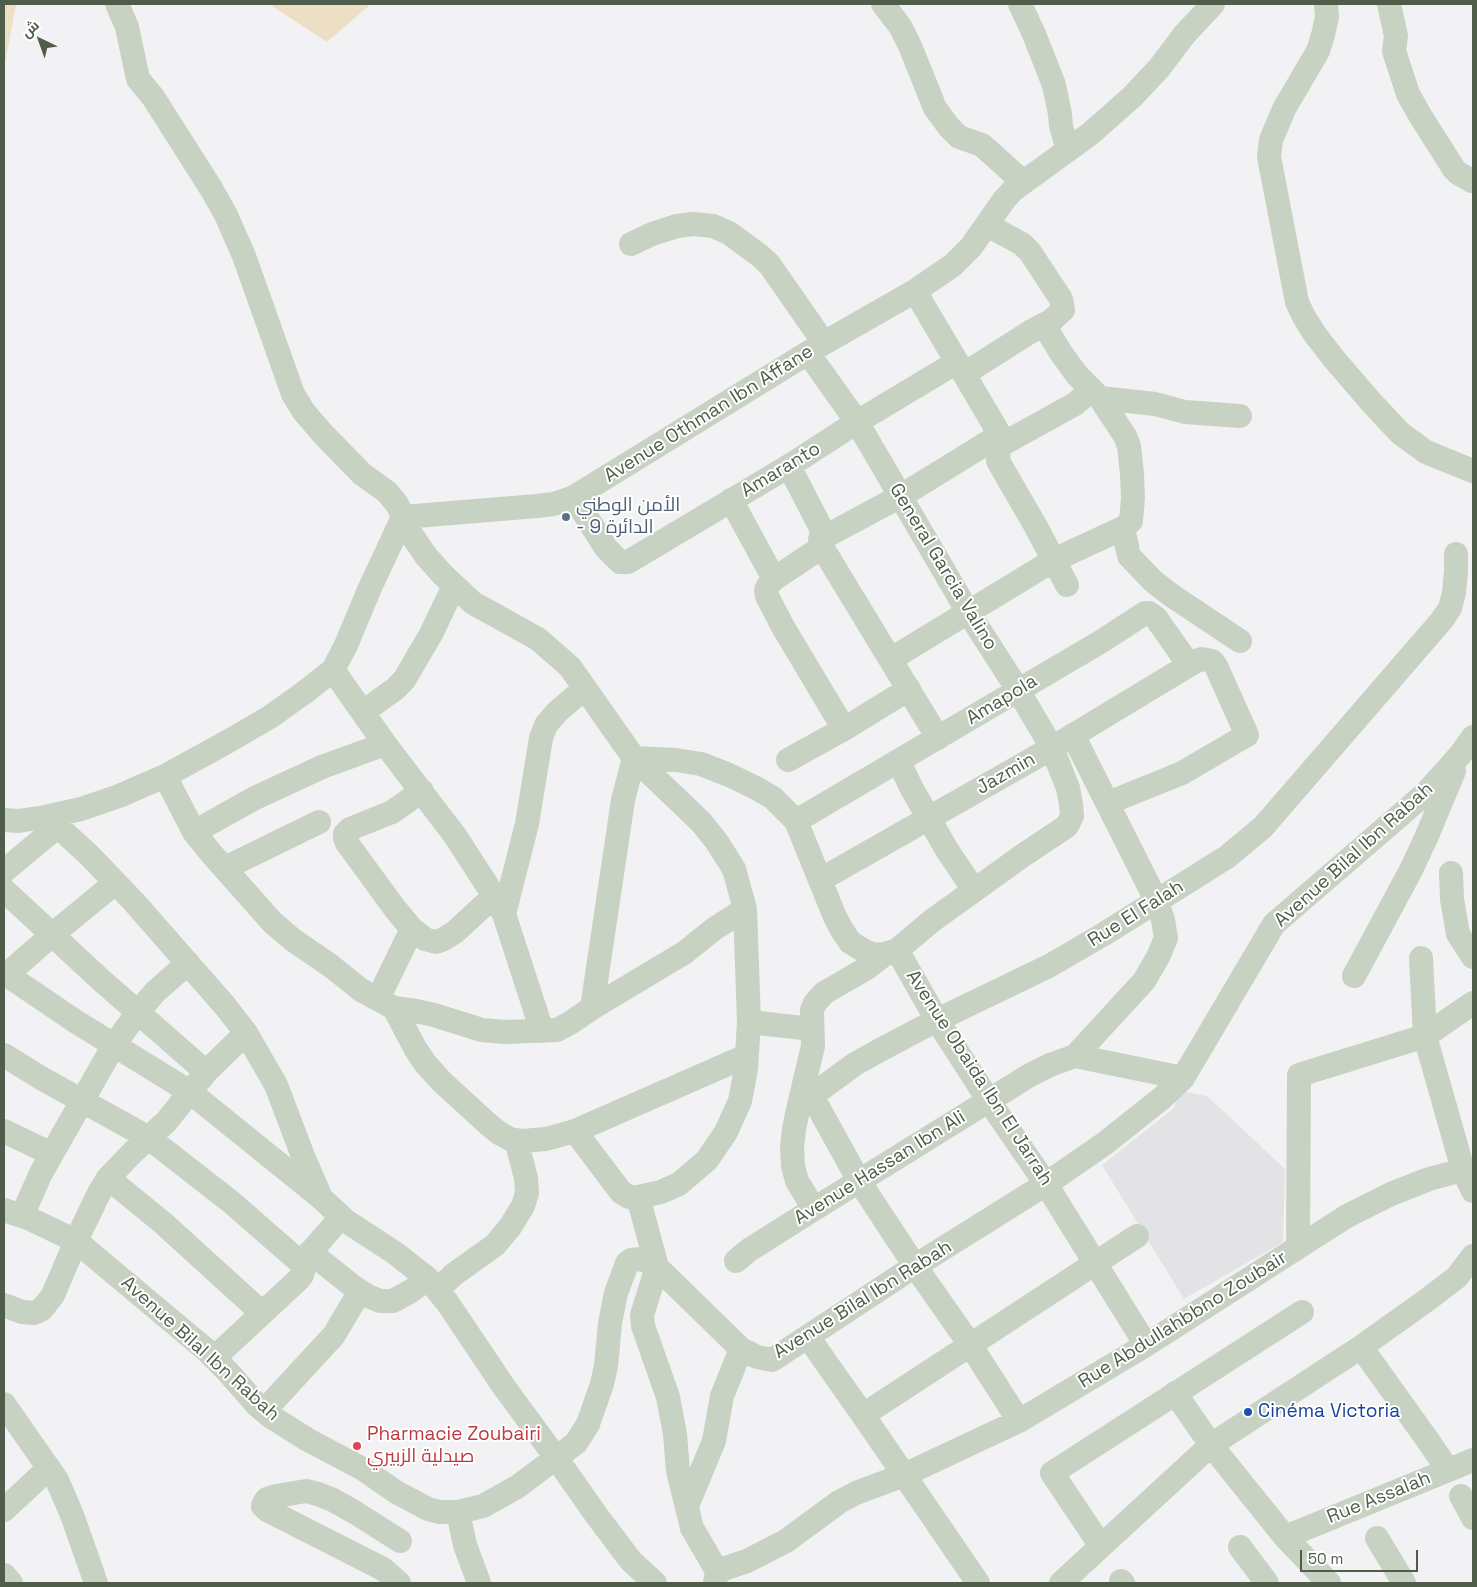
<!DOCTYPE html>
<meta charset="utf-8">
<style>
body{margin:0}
#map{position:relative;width:1477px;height:1587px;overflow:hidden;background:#f2f1f3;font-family:"Space Grotesk",Cairo,sans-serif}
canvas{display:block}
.frame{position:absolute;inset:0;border:5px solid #4f5d4a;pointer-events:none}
.north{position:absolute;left:15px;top:15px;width:50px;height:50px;-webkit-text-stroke:4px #fff;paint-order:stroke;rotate:318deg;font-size:14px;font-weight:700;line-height:20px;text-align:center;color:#4f5d4a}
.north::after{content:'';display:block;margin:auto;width:18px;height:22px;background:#4f5d4a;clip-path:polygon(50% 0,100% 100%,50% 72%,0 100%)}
.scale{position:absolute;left:1300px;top:1550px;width:118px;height:22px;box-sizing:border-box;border:2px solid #4f5d4a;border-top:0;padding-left:6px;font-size:15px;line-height:18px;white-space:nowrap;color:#4f5d4a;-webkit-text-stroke:4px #fff;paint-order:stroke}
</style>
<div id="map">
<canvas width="1477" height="1587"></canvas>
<div class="frame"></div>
<div class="north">ش</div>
<div class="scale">50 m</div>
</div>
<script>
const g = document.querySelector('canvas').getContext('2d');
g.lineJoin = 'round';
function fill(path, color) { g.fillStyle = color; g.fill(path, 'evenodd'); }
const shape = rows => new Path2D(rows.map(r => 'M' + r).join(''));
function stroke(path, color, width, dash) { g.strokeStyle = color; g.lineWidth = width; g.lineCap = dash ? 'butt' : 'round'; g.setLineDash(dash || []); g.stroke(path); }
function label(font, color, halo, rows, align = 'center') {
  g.font = font + ' "Space Grotesk",Cairo,sans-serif'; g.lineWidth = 4; g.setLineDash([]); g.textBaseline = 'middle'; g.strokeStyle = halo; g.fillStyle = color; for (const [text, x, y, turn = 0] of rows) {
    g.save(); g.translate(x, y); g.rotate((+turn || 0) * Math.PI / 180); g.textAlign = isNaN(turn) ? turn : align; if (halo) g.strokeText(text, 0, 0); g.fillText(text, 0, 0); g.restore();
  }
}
const education = shape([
 [1181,1091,1207,1096,1285,1169,1283,1242,1184,1299,1102,1165,1173,1109]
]);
const green = shape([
 [4,4,16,4,4,69],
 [269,4,371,4,327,42]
]);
const minor = shape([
 [117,4,127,27,138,79,153,97,212,190,226,215,244,256,293,394,304,412,323,434,362,474,387,492,397,504,411,534,426,556,443,575,473,603,538,639,570,667,634,758,676,760,701,764,729,775,758,789,773,798,796,821,835,917,842,930,850,942,866,952,875,955,885,954,897,950,937,1020,989,1101,1046,1184,1146,1345],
 [883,4,900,26,910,46,935,108,949,127,959,137,982,145,1023,182],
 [1020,4,1034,34,1054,85,1060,114,1061,126,1068,150],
 [1326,4,1327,17,1323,35,1318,51,1284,109,1271,140,1269,157,1297,302,1303,315,1314,333,1334,359,1371,402,1400,433,1426,452,1473,471],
 [1389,4,1396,36,1394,51,1408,94,1421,117,1454,169,1458,173,1472,181],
 [631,244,652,234,677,226,693,224,713,226,729,233,759,255,769,264,824,343],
 [915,291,1000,435,998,461,1035,525,1067,585],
 [808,353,857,422,968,612,1018,690,1052,748,1068,788,1071,804,1072,816,1067,826,1022,856,933,920,897,950],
 [964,374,1030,332,1051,321,1063,310,1061,299,1030,252,1022,244,987,225],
 [1100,398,1155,404,1185,412,1240,416],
 [999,446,1075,404,1091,390],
 [789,466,822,530,830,534,901,496,1000,435],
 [574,497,606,548,620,562,628,562,789,466,857,422,957,362],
 [731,500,774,579],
 [403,517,537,506,554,504,574,497,824,343,915,291,953,265,971,247,1004,200,1013,190,1090,134,1133,96,1160,67,1184,35,1213,4],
 [1123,528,1129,556,1153,581,1171,595,1240,641],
 [822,530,820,540,822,547,938,738],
 [822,547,774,579,769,584,766,590,767,596,783,627,844,729],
 [891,659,1054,560,1123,528,1131,521,1133,498,1132,474,1129,446,1125,436,1100,398,1077,375,1061,353,1044,325],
 [333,670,385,744,456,837,494,896,504,914,542,1031],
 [363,712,395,689,404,680,431,634,454,586],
 [788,760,844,729,909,689],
 [899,762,912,789,947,850,974,890],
 [165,776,194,832,210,852,273,923,293,940,331,966,361,990,394,1008,415,1048,425,1063,441,1081,488,1124,499,1133,510,1139,522,1141,546,1139,575,1131,746,1056],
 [422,791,392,812,350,829,345,834,345,838,347,843,396,910,412,929,425,939,436,942,444,939,455,932,494,896],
 [45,817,66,834,89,855,134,902,226,1007,246,1033,276,1085,303,1156,319,1193],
 [4,820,18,821,45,817,81,809,119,796,165,776,227,742,270,717,305,692,333,670,346,645,369,590,403,517],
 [796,821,1102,641,1145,613,1149,613,1156,618,1189,665],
 [194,832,255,798,322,767,385,744],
 [225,868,319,822],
 [4,871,57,827],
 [1451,873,1452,899,1458,934,1473,957],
 [820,880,1052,748,1196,661,1202,659,1212,661,1216,666,1247,735,1182,773,1108,803],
 [4,890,101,980,206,1072],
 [504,914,527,824,541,738,546,725,557,712,585,688],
 [1421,958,1425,1036,1463,1170,1473,1191],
 [4,973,75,1021,190,1092,320,1197,346,1221,395,1253,427,1278,447,1302,504,1387,557,1459,597,1516,631,1561,655,1583],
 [1354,976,1411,870,1426,838,1454,771],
 [4,977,53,934,115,883],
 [378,999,412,929],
 [394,1008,416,1011,434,1015,482,1030,505,1032,557,1030,570,1023,592,1008,684,953,714,929,745,909],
 [592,1008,623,800,634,758],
 [749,1022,812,1029],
 [4,1055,41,1078,149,1138,231,1202,301,1263,304,1269,302,1275,298,1280,214,1358],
 [1075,1056,1183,1078],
 [812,1096,859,1181,915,1266,971,1346,1019,1421],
 [799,1105,813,1046,812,1010,815,1003,824,993,867,968,885,954],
 [4,1131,52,1154],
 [575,1131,621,1192,629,1197,638,1197,661,1192,679,1184,707,1160,726,1132,740,1101,746,1069,749,1022,745,909,734,869,717,842,701,822,634,758],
 [108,1178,163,1223,262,1313],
 [638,1197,657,1267,642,1315,643,1326,668,1397,675,1434,678,1471,692,1528,717,1571,715,1583],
 [814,1209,797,1181,793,1166,792,1148,794,1129,799,1105,855,1064,882,1049,937,1020,1049,966,1104,934,1227,857,1263,827,1442,620,1450,608,1454,593,1456,571,1456,554],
 [4,1210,28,1218,76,1241,205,1349,228,1372,257,1405,270,1416,308,1440,363,1469,396,1492,428,1509,439,1512,458,1512,483,1506,517,1487,576,1443,588,1424,602,1384,606,1366,610,1323,616,1293,625,1269,627,1263,631,1260,641,1259,649,1262,657,1267,741,1349,757,1357,772,1360,915,1266,1046,1184,1104,1144,1162,1098,1183,1078,1274,924,1427,792,1460,755,1473,737],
 [22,1216,41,1173,114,1045,138,1012,155,992,188,963],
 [1298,1247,1299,1075,1425,1036,1473,1003],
 [310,1252,355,1288,368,1296,380,1301,393,1301,411,1291,427,1279],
 [736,1261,749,1250,814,1209,1030,1075,1050,1065,1075,1056,1144,981,1158,957,1166,938,1163,920,1157,902,1073,735],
 [301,1263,341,1217],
 [438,1290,453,1275,495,1245,510,1227,523,1206,527,1193,526,1178,516,1140],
 [4,1305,22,1312,34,1313,41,1310,46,1304,53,1295,76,1241,99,1193,108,1178,134,1151,166,1122,206,1072,246,1033],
 [808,1337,863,1415,978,1583],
 [1361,1347,1429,1442,1448,1470],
 [1175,1393,1211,1445,1285,1537,1329,1583],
 [4,1404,57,1480,72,1515,96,1583],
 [264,1411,334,1335,360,1291],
 [863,1415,1137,1236],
 [1461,1496,1473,1518],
 [687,1506,714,1441,722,1396,741,1349],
 [4,1510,49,1468],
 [458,1512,465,1545,479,1583],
 [1285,1537,1473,1460],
 [1377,1538,1404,1583],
 [1101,1546,1052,1473,1302,1312],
 [1240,1547,1267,1583],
 [717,1571,747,1561,786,1541,839,1502,856,1493,904,1475,1019,1421,1146,1345,1347,1216,1391,1194,1429,1179,1463,1170],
 [4,1575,11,1583],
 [1121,1581,1123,1583],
 [399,1583,383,1569,267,1510,263,1506,264,1503,267,1499,276,1496,306,1491,318,1494,333,1500,356,1513,400,1541],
 [1061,1583,1211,1445,1361,1347,1427,1300,1457,1277,1473,1256]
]);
const markers = [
 [566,517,5,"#5c6f8a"],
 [1248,1412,5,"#1a4fb4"],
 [357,1446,5,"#e0444e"]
];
const streetNames = [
 ["Avenue Othman Ibn Affane",709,414,-32],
 ["Amaranto",781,470,-31],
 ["General Garcia Valino",943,567,59],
 ["Amapola",1002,700,-31],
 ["Jazmin",1006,774,-30],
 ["Avenue Bilal Ibn Rabah",1354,855,-42],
 ["Rue El Falah",1136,914,-32],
 ["Avenue Obaida Ibn El Jarrah",979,1078,57],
 ["Avenue Hassan Ibn Ali",880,1168,-32],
 ["Avenue Bilal Ibn Rabah",863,1300,-32],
 ["Rue Abdullahbbno Zoubair",1183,1320,-32],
 ["Avenue Bilal Ibn Rabah",200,1349,42],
 ["Rue Assalah",1379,1498,-22]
];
const serviceNames = [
 ["الأمن الوطني",576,506],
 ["- الدائرة 9",576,528]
];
const transitNames = [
 ["Cinéma Victoria",1258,1412]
];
const healthNames = [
 ["Pharmacie Zoubairi",367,1435],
 ["صيدلية الزبيري",367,1457]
];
fill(education, '#e3e2e4');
fill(green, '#eddfc4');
stroke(minor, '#c7d2c3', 24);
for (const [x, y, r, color] of markers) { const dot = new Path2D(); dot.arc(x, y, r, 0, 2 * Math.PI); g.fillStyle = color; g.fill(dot); stroke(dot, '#fff', 2); }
label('19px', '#4f5d4a', '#fff', streetNames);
label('19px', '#4e5e75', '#fff', serviceNames, 'left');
label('19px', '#164399', '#fff', transitNames, 'left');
label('19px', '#be3a42', '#fff', healthNames, 'left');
</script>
